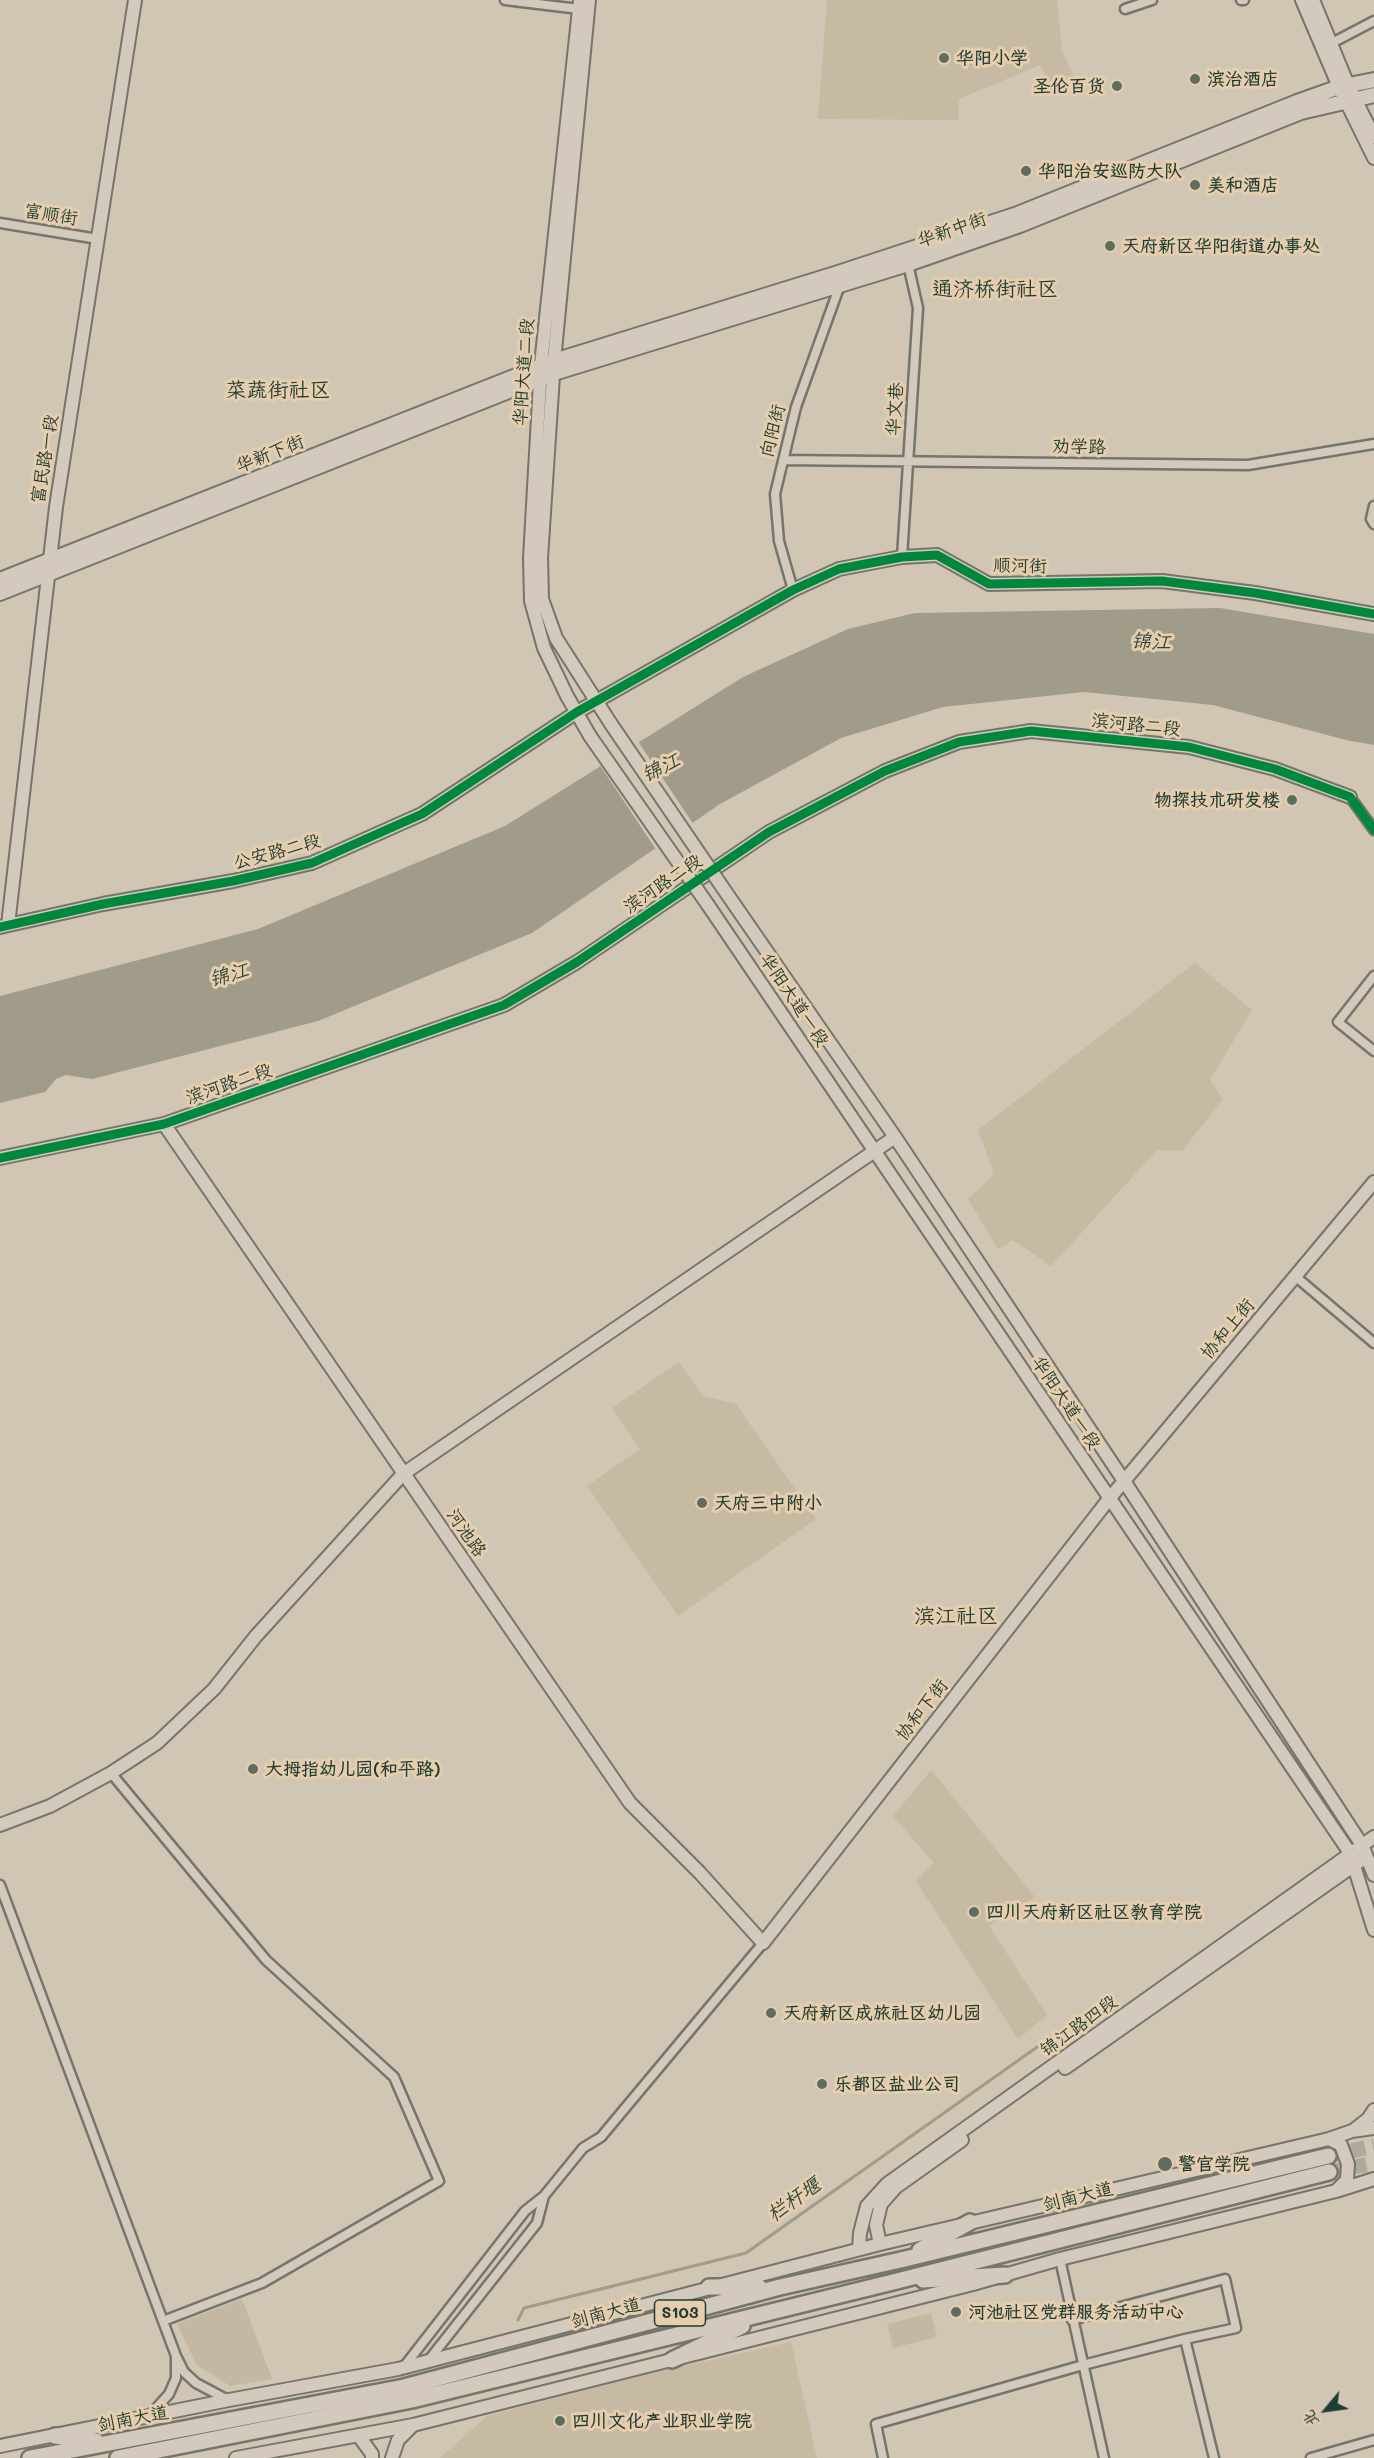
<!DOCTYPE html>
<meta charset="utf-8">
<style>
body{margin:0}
#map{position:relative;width:1374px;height:2458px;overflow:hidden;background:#d1c5b4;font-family:Mali,"LXGW WenKai TC",sans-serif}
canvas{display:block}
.north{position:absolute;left:1296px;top:2380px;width:60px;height:60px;-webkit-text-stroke:4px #e5cdad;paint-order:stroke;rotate:241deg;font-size:16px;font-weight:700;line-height:24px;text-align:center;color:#1f3d34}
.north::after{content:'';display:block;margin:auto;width:21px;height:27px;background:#1f3d34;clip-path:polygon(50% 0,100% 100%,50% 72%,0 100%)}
</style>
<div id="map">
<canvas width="1374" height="2458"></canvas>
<div class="north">北</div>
</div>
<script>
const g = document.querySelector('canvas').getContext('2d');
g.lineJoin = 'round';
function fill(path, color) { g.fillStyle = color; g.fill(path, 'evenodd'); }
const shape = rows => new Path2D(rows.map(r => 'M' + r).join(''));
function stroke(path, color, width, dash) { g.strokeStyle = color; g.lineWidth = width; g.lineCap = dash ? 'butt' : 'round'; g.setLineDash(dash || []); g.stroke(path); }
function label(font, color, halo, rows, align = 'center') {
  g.font = font + ' Mali,"LXGW WenKai TC",sans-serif'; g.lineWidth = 6; g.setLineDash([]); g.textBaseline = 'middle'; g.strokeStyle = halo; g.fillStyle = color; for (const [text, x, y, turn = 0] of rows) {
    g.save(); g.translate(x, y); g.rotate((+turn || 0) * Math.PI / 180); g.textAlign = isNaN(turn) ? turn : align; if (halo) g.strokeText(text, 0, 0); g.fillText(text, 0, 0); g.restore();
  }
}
const built = shape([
 [827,0,1057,0,1062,51,1078,85,1054,94,1040,65,959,99,958,120,818,119],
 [1195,963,1252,1010,1210,1080,1223,1099,1182,1151,1157,1150,1051,1266,1013,1240,998,1249,968,1199,994,1174,978,1130],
 [679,1362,703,1396,736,1404,816,1519,678,1616,587,1486,640,1449,612,1408],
 [931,1770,1035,1897,989,1926,1047,2015,1018,2039,916,1881,934,1863,893,1816],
 [791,2342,817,2458,440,2458,487,2416,631,2378]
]);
const green = shape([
 [242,2299,272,2379,230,2386,197,2365,177,2324],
 [931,2313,937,2337,893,2348,887,2324]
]);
const water = shape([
 [1220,608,1374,634,1374,745,1346,740,1213,705,1084,692,943,707,841,738,720,804,532,933,318,1021,92,1079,66,1075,56,1079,45,1092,0,1103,0,996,258,929,505,826,743,677,848,629,915,613]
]);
const pier = shape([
 [637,740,694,825,657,851,599,764]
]);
const stream = shape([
 [518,2320,524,2308,746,2253,1057,2033]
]);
const highwayTunnel = shape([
 [1328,2156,1374,2146],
 [1329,2172,1374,2163]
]);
const street = shape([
 [505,0,579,9],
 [1241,0,1244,0],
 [1125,9,1152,0],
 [1330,44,1374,21],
 [0,223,98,239],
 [783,460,1248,465,1374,444],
 [1374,506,1371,519,1374,524],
 [902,557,918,308,908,264],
 [793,590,779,541,775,494,796,407,840,285],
 [1350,797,1374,830],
 [1374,976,1338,1022,1374,1051],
 [1295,1276,1374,1343],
 [111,1773,266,1960,394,2077,439,2181,262,2283,163,2321],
 [0,1885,176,2356],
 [544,2196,583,2148,601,2137,763,1943],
 [1060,2259,1104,2458],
 [1072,2320,1225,2279,1236,2328,1185,2339],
 [403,2368,525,2211,544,2196,537,2223,428,2361],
 [151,2414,169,2394,176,2378,176,2356,184,2372,196,2383,228,2400],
 [883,2458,876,2424,1083,2365,1185,2339,1214,2458],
 [1311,2458,1374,2440]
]);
const secondary = shape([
 [580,0,541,365,530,558,531,601,544,648,567,696,590,736],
 [589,0,554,361,541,558,542,599,556,638,611,724],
 [1302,0,1339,87,1374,158],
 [1313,0,1348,85,1374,137],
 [725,891,895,1137,1124,1481,1362,1845,1374,1875],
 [708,905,1350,1853,1374,1930],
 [8,925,56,507,135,0],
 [0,927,103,904,233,881,312,863,422,814,577,712,793,590,839,569,902,557,937,555,989,584,1162,581,1255,593,1374,614],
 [164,1124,630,1803,700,1873,763,1943,1109,1499,1374,1182],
 [0,1158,164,1124,504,1005,577,962,769,832,885,771,959,742,1031,731,1189,747,1275,769,1350,797],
 [0,1825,50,1806,111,1773,157,1743,214,1689,256,1636,403,1474,895,1137],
 [1065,2068,1360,1861],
 [1354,2130,1368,2119,1374,2110],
 [1329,2139,1341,2145,1348,2164,1347,2180,1337,2190],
 [880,2244,876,2225,881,2204,896,2187,962,2140],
 [859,2249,860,2233,867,2206,887,2184,1374,1837],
 [358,2435,372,2454,372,2458],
 [0,2446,229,2400,398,2369,880,2244,1329,2139,1352,2131,1374,2128],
 [236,2458,413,2425,973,2284,1060,2259,1336,2191,1374,2179],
 [392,2458,398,2440,413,2425]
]);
const primary = shape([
 [0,580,554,361,835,274,1015,215,1297,102,1339,87,1374,80],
 [0,593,554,373,908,264,1020,225,1301,112,1374,95]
]);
const highway = shape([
 [920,2250,970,2222],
 [923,2280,1005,2275],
 [709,2287,759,2287],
 [672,2360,742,2326],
 [55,2436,96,2441],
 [30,2458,404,2387,780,2287,905,2259,1328,2156],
 [118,2458,412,2400,893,2282,1329,2172]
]);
const secondaryBridge = shape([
 [611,724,725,891],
 [590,736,708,905]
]);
const cycleway = shape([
 [0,927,103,904,233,881,312,863,422,814,577,712,793,590,839,569,902,557,937,555,989,584,1162,581,1255,593,1374,614],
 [0,1158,164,1124,504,1005,577,962,769,832,885,771,959,742,1031,731,1189,747,1275,769,1350,797,1374,830]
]);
const markers = [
 [944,58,6,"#5d6d61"],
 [1195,79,6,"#5d6d61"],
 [1117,86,6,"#5d6d61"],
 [1026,171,6,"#5d6d61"],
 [1195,185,6,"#5d6d61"],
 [1110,246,6,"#5d6d61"],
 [1292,800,6,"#5d6d61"],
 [702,1503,6,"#5d6d61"],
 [253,1769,6,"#5d6d61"],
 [974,1912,6,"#5d6d61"],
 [771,2013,6,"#5d6d61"],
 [822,2084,6,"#5d6d61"],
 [1165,2164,8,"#5d6d61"],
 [956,2312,6,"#5d6d61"],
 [560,2421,6,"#5d6d61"]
];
const shields = [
 [680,2313,51]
];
const shieldNames = [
 ["S103",680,2313]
];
const poiNames = [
 ["华阳小学",956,58],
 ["滨治酒店",1207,79],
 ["圣伦百货",1105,86,"right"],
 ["华阳治安巡防大队",1038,171],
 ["美和酒店",1207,185],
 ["天府新区华阳街道办事处",1122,246],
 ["物探技术研发楼",1280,800,"right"],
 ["天府三中附小",714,1503],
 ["大拇指幼儿园(和平路)",265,1769],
 ["四川天府新区社区教育学院",986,1912],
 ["天府新区成旅社区幼儿园",783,2013],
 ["乐都区盐业公司",834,2084],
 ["警官学院",1178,2164],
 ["河池社区党群服务活动中心",968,2312],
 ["四川文化产业职业学院",572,2421]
];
const streetNames = [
 ["富顺街",51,215,9],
 ["华新中街",952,230,-19],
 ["华阳大道二段",524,372,-86],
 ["华文巷",895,409,-86],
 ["向阳街",773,431,-76],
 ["劝学路",1079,447,1],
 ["华新下街",270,454,-22],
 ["富民路一段",45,459,-81],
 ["顺河街",1020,566,1],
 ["滨河路二段",1136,725,6],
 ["公安路二段",277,852,-15],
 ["滨河路二段",663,884,-34],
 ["华阳大道一段",794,1000,56],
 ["滨河路二段",229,1084,-19],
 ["协和上街",1228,1329,-50],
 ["华阳大道一段",1066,1403,56],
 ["河池路",466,1533,55],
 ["协和下街",922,1710,-52],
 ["锦江路四段",1079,2026,-36],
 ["剑南大道",1078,2197,-14],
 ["剑南大道",606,2313,-15],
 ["剑南大道",133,2419,-11]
];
const waterNames = [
 ["锦江",1151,642,2],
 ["锦江",661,768,-27],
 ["锦江",229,975,-16],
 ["栏杆堰",794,2200,-35]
];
const quarterNames = [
 ["通济桥街社区",995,290],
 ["菜蔬街社区",278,391],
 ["滨江社区",956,1617]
];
fill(built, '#c7baa2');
fill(green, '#c4b8a2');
fill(water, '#a09c89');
fill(pier, '#d1c5b4');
stroke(stream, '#a09c89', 3);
stroke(highwayTunnel, '#adaa9a', 15, [15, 8]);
stroke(street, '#75756b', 13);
stroke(secondary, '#75756b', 16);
stroke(primary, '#75756b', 18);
stroke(highway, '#75756b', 20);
stroke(street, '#d3c9bd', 8);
stroke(secondary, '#d3c9bd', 12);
stroke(primary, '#d3c9bd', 14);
stroke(highway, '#d3c9bd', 15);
stroke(secondaryBridge, '#75756b', 16, []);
stroke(secondaryBridge, '#d3c9bd', 12);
stroke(cycleway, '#00873e', 9);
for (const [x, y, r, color] of markers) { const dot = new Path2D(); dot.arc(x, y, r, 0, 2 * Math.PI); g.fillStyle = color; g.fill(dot); stroke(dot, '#e5cdad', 2); }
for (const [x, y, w] of shields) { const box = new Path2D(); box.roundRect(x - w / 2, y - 13, w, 26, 4.5); g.fillStyle = '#e5cdad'; g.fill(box); stroke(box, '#1f3d34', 1.5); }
label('bold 16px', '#1f3d34', null, shieldNames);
label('bold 18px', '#1f3d34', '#e5cdad', poiNames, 'left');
label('18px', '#1f3d34', '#e5cdad', streetNames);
label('italic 20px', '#2a453b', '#e5cdad', waterNames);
label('21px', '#1f3d34', '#e5cdad', quarterNames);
</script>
